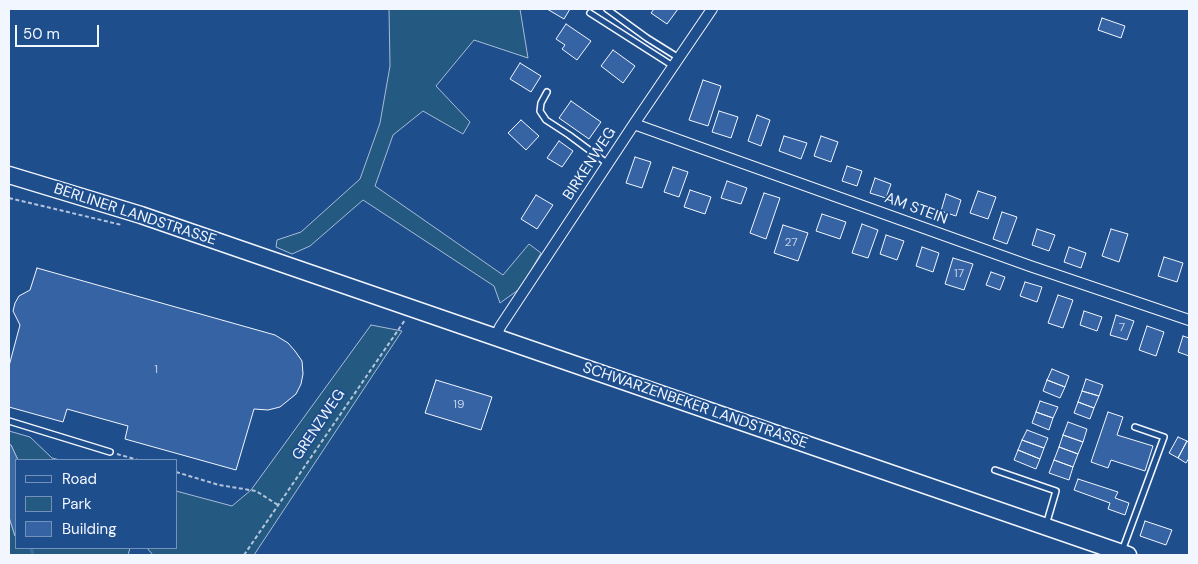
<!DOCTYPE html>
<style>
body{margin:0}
#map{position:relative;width:1198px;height:564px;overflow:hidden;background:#1f4e8c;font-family:"DM Sans",sans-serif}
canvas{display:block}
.frame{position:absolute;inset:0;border:10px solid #f2f6ff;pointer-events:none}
.legend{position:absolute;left:15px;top:459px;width:162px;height:90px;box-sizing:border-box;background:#1f4e8c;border:1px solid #7391ba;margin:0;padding:6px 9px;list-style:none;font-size:15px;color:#f2f6ff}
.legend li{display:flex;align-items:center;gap:10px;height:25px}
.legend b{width:25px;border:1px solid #7391ba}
.scale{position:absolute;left:15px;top:25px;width:84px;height:22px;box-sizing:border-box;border:2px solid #f2f6ff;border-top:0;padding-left:6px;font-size:15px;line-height:18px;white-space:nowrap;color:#f2f6ff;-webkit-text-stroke:4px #1f4e8c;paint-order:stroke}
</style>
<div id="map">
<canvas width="1198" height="564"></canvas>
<div class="frame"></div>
<ul class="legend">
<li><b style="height:6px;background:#1f4e8c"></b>Road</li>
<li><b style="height:14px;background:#245a82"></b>Park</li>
<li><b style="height:14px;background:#3563a3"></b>Building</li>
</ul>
<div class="scale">50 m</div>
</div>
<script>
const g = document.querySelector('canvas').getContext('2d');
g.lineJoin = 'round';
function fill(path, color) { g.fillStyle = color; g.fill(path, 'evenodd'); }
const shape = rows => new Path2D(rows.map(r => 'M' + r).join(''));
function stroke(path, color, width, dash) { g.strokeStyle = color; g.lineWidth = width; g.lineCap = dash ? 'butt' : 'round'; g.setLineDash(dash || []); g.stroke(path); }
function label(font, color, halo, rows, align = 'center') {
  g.font = font + ' "DM Sans",sans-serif'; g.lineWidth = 4; g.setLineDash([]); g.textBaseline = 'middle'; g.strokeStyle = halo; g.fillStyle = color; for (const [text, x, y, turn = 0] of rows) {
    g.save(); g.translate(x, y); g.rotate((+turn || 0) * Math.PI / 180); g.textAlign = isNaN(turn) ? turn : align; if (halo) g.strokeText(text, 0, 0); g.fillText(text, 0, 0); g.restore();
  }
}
const green = shape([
 [389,9,520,9,528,58,474,40,436,86,470,122,463,134,423,111,393,135,375,186,503,275,529,244,541,253,521,288,500,303,494,286,363,200,310,246,292,254,276,247,277,240,301,232,360,179,380,123,390,66,389,9],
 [371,325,402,331,254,555,153,555,147,548,176,548,176,491,232,506,251,490,371,325],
 [9,431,30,437,52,458,60,460,18,460,11,445,9,444,9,431],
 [9,517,15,536,16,536,16,548,130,548,128,555,9,555,9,517]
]);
const water = shape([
 [9,444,11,445,18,460,16,460,16,536,15,536,9,517,9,444]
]);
const stream = shape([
 [31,548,33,555]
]);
const building = shape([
 [547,9,570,9,564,19,547,9],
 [654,9,678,9,667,24,651,13,654,9],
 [1102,18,1125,26,1121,38,1098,30,1102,18],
 [566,24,591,41,577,60,562,49,565,45,556,39,566,24],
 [613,50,635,66,623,83,601,66,613,50],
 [520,63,541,76,531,92,510,79,520,63],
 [703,80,721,86,708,126,689,120,703,80],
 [571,101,601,122,589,139,559,118,571,101],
 [719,111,738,117,731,138,712,132,719,111],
 [757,115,770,120,761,146,748,141,757,115],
 [521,120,539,136,526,150,508,133,521,120],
 [784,136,807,143,801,159,779,151,784,136],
 [821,136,838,142,831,162,814,156,821,136],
 [559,141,573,151,562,167,547,158,559,141],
 [635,157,651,162,642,188,626,183,635,157],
 [847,166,862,171,857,186,842,181,847,166],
 [673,167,688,172,679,197,664,192,673,167],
 [875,178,891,184,886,198,870,193,875,178],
 [727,181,747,188,741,204,721,198,727,181],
 [690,190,711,197,705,214,684,207,690,190],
 [978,191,996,197,988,219,970,213,978,191],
 [764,193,780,198,766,239,750,233,764,193],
 [946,194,961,200,956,216,941,211,946,194],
 [536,195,553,205,537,229,521,219,536,195],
 [1002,212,1017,217,1007,244,993,239,1002,212],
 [822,214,846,222,840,239,816,231,822,214],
 [862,224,878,230,868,258,852,253,862,224],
 [783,225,808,233,798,261,774,253,783,225],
 [1037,229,1055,235,1049,251,1032,245,1037,229],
 [1111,229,1128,234,1119,262,1102,256,1111,229],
 [886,235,904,241,897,260,880,254,886,235],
 [922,247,939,253,933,272,916,266,922,247],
 [1069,247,1086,253,1081,268,1064,262,1069,247],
 [1164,257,1183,263,1177,282,1158,276,1164,257],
 [953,258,973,264,964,290,945,284,953,258],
 [37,268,275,335,288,343,295,351,302,361,303,374,301,384,296,394,280,407,268,410,254,409,236,470,125,439,128,426,67,409,63,422,9,407,9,366,20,325,13,311,15,303,19,296,30,290,37,268],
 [991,272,1005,277,1000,290,986,285,991,272],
 [1025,282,1042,287,1037,302,1020,296,1025,282],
 [1058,295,1073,300,1063,328,1048,323,1058,295],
 [1084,311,1102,317,1097,331,1080,325,1084,311],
 [1116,315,1134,321,1127,340,1110,335,1116,315],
 [1147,326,1164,332,1156,356,1139,350,1147,326],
 [1183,336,1189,338,1189,356,1178,352,1183,336],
 [1052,369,1069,376,1065,387,1047,380,1052,369],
 [1086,379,1103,385,1099,396,1082,391,1086,379],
 [436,380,492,397,481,430,425,413,436,380],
 [1047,380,1065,387,1060,398,1043,391,1047,380],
 [1082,391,1099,396,1094,408,1078,402,1082,391],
 [1040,401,1058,407,1053,418,1036,412,1040,401],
 [1078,402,1094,408,1090,419,1074,413,1078,402],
 [1036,412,1053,418,1049,430,1032,423,1036,412],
 [1108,412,1123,417,1117,435,1153,446,1145,471,1111,460,1108,468,1091,462,1108,412],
 [1068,422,1087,429,1083,442,1063,435,1068,422],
 [1027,430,1048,438,1044,448,1022,440,1027,430],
 [1063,435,1083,442,1078,454,1059,447,1063,435],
 [1178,437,1187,441,1178,458,1169,453,1178,437],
 [1022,440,1044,448,1040,459,1018,450,1022,440],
 [1187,441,1189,443,1189,458,1186,463,1178,458,1187,441],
 [1059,447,1078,454,1073,467,1054,460,1059,447],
 [1018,450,1040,459,1036,469,1014,460,1018,450],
 [1054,460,1073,467,1069,480,1049,473,1054,460],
 [1078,479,1118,492,1115,498,1129,503,1125,515,1108,509,1110,503,1074,490,1078,479],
 [1145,521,1172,530,1166,545,1140,536,1145,521]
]);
const path = shape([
 [9,198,122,225],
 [117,454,138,460],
 [176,472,219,485,256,491,278,505],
 [244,555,405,320]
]);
const lane = shape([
 [607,9,647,38,679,58],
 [590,13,673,66],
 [547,92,541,103,540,111,546,120,569,135,608,164],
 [9,421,110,452],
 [995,470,1056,491,1046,525],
 [1122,551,1164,437,1135,427]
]);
const street = shape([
 [634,124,1030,266,1189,320],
 [496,337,500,327,634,124,712,9]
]);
const primary = shape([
 [9,175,141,215,1128,555]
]);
const numberNames = [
 ["27",791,243],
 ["17",959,274],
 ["7",1122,328],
 ["1",156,370],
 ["19",459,405]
];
const streetNames = [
 ["BIRKENWEG",590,164,-57],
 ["AM STEIN",916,209,20],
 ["BERLINER LANDSTRASSE",135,215,18],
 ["SCHWARZENBEKER LANDSTRASSE",695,406,19],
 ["GRENZWEG",319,425,-56]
];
fill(green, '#245a82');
stroke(green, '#a8bbd7', 1);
fill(water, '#3b69a3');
stroke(water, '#a8bbd7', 1);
stroke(stream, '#3b69a3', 3);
fill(building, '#3563a3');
stroke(building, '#f2f6ff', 1);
stroke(lane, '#f2f6ff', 8);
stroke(street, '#f2f6ff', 12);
stroke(primary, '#f2f6ff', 19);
stroke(path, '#b3c4dc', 2, [4, 2.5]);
stroke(lane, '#1f4e8c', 5);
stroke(street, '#1f4e8c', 10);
stroke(primary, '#1f4e8c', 16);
label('12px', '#c3d1e8', null, numberNames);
label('15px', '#f2f6ff', '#1f4e8c', streetNames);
</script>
